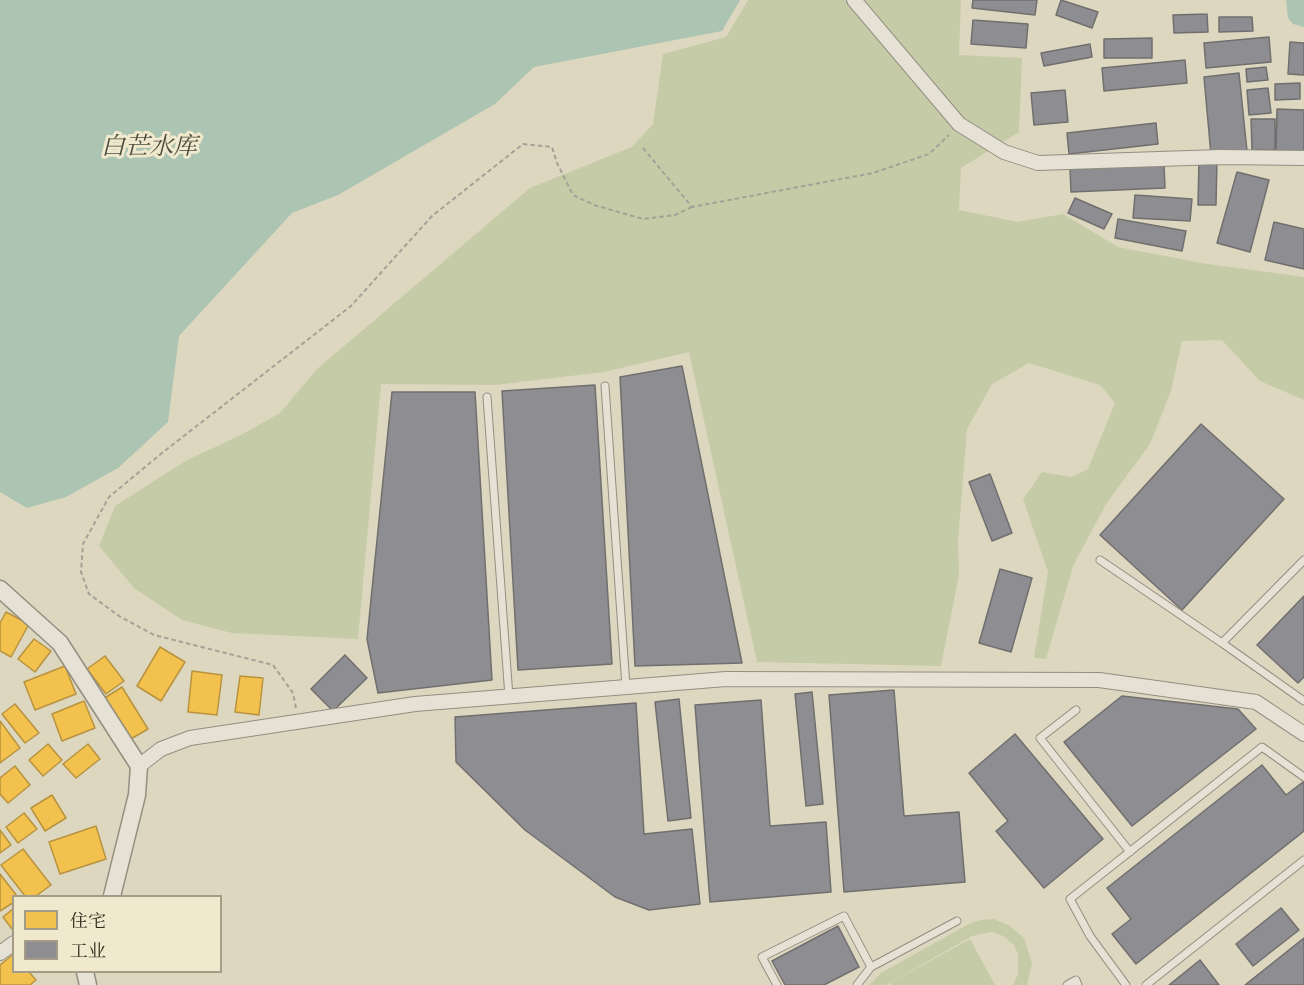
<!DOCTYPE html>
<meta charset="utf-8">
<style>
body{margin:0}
#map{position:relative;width:1304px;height:985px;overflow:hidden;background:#ddd7c0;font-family:"Gentium Book Plus","Noto Serif SC",serif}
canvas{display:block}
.legend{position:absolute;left:12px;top:895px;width:210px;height:78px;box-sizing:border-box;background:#f1e9ce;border:2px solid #a49c86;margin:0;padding:8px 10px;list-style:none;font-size:18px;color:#31281b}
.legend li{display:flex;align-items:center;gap:12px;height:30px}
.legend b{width:30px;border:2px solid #a49c86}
</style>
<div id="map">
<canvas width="1304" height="985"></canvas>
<ul class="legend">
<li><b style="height:16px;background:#f2c14e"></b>住宅</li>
<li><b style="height:16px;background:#8d8d92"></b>工业</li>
</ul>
</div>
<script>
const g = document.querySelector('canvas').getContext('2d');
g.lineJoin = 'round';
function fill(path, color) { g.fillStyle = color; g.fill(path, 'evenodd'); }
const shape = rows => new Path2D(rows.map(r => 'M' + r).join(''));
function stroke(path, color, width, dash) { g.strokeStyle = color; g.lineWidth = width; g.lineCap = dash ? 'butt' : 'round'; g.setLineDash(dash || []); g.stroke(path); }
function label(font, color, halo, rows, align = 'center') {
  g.font = font + ' "Gentium Book Plus","Noto Serif SC",serif'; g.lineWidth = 6; g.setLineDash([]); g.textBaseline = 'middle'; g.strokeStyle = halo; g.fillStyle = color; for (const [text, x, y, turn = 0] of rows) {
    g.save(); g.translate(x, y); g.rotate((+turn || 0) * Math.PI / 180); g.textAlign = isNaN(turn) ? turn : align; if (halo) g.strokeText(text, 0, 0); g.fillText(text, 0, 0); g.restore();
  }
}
const green = shape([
 [748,0,961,0,959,55,1022,58,1019,132,961,168,959,210,1018,222,1063,214,1118,247,1201,263,1304,277,1304,400,1260,381,1222,340,1182,341,1171,391,1150,444,1106,504,1073,566,1046,659,1034,658,1048,572,1023,499,1042,472,1072,477,1088,469,1115,403,1100,385,1029,363,992,384,967,429,958,541,959,575,941,666,757,662,689,352,604,372,495,385,381,384,358,639,232,633,182,620,134,588,99,546,115,506,187,460,241,435,280,413,317,369,530,188,632,147,653,124,663,54,726,37],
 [994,919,1010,926,1024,938,1032,963,1027,985,1013,985,1018,974,1018,954,1014,945,1003,936,992,932,972,936,886,985,869,985,881,973,967,925,980,920],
 [970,939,995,985,891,985,890,983]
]);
const water = shape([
 [0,0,740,0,722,31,534,67,495,104,338,195,292,213,179,336,168,422,118,468,66,497,27,508,0,492],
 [1286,0,1304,0,1304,27,1293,24,1288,18]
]);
const homes = shape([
 [6,612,29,624,11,657,0,651,0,623,6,612],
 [34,639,51,651,35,672,18,659,34,639],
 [160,647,185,662,161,701,137,686,160,647],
 [105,656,124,681,106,694,87,669,105,656],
 [65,666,76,694,35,710,24,682,65,666],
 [192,671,222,675,217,715,188,712,192,671],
 [240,676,263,678,259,715,235,712,240,676],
 [122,687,148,729,129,740,103,699,122,687],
 [84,701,95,728,62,741,52,714,84,701],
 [15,704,39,733,25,743,2,714,15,704],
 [0,721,20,748,0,763,0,721],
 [48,744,62,760,43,776,29,760,48,744],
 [88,744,100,759,76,778,63,764,88,744],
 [15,766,30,785,8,803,0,794,0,778,15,766],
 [52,795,66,818,45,831,31,808,52,795],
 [24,813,37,829,18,843,6,827,24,813],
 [96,826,106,859,60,874,49,842,96,826],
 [0,830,11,845,0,853,0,830],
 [23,849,51,885,36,896,25,896,1,865,23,849],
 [0,874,17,896,14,896,14,902,0,911,0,874],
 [14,908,14,928,12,929,3,917,14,908],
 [14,954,14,972,29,972,36,980,30,985,0,985,0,965,14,954]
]);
const industry = shape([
 [973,0,1037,0,1035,15,972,8,973,0],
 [1061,0,1098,12,1092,28,1056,15,1061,0],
 [1207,14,1208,32,1174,33,1173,15,1207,14],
 [1219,17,1252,17,1253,31,1219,32,1219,17],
 [973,20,1028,24,1026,48,971,44,973,20],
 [1269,37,1271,62,1206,68,1204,43,1269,37],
 [1152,38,1152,58,1104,58,1104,39,1152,38],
 [1290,42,1304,43,1304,75,1288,74,1290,42],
 [1090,44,1092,57,1044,66,1041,53,1090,44],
 [1185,60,1187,83,1104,91,1102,68,1185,60],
 [1266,67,1268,80,1247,82,1246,69,1266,67],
 [1239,73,1247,151,1211,155,1204,77,1239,73],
 [1300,83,1300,99,1275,100,1275,84,1300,83],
 [1268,88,1271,113,1249,115,1247,90,1268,88],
 [1065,90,1068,122,1034,125,1031,93,1065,90],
 [1277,109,1304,110,1304,153,1276,152,1277,109],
 [1251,119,1275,119,1275,150,1252,150,1251,119],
 [1156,123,1158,144,1069,154,1067,133,1156,123],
 [1199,159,1217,159,1216,205,1198,205,1199,159],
 [1164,165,1165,188,1071,192,1070,169,1164,165],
 [1237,172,1269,180,1250,252,1217,243,1237,172],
 [1135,195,1192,199,1190,221,1133,218,1135,195],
 [1075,198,1112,214,1104,229,1068,213,1075,198],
 [1118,219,1186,231,1182,251,1115,238,1118,219],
 [1274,222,1304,229,1304,269,1265,260,1274,222],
 [682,366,742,663,635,666,620,377,682,366],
 [595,385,612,664,518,670,502,391,595,385],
 [392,392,475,392,492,680,378,693,367,639,392,392],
 [1201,424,1284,499,1182,610,1100,535,1201,424],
 [990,474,1012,533,992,541,969,482,990,474],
 [1000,569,1032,578,1011,652,979,643,1000,569],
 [1304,596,1304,677,1298,683,1257,645,1304,596],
 [345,655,367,678,333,711,311,689,345,655],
 [894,690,904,816,959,812,965,882,844,892,829,695,894,690],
 [812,692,823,804,806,806,795,694,812,692],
 [1122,696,1238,709,1256,729,1132,826,1064,742,1122,696],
 [679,699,691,818,668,821,655,702,679,699],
 [761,700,770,826,826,822,831,892,710,902,695,705,761,700],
 [636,703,644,834,692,829,700,904,649,910,615,897,525,830,456,762,455,717,636,703],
 [1015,734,1103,839,1044,888,996,831,1008,821,969,773,1015,734],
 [1262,765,1286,795,1303,782,1304,784,1304,831,1136,964,1112,934,1131,919,1107,888,1262,765],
 [1281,908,1299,930,1253,966,1236,944,1281,908],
 [838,926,859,967,824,985,785,985,772,961,838,926],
 [1304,938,1304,985,1245,985,1304,938],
 [1200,960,1219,985,1169,985,1200,960]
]);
const path = shape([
 [643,148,692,207,873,173,929,154,949,135],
 [296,708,293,693,273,665,154,635,119,616,89,594,81,572,83,544,109,497,162,453,351,306,432,216,523,144,552,147,557,163,573,195,594,205,643,219,675,215,692,207]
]);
const service = shape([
 [605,386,626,687],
 [487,397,509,697],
 [1100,560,1222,643],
 [1304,560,1222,643,1304,701],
 [1076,710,1040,738,1130,852],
 [777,985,762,957,844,916,871,967],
 [857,985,871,967,957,921],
 [1067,985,1076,980,1078,985],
 [1126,985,1090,936,1070,899,1262,747,1304,777],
 [1146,985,1304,860]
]);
const minor = shape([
 [854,0,959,124,1004,152,1038,163,1220,157,1304,158],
 [139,766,161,749,190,738,415,704,726,679,1099,680,1256,702,1304,734],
 [0,953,14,943]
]);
const tertiary = shape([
 [0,589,60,643,139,766,137,795,112,896],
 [85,972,88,985]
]);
const waterNames = [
 ["白芒水库",149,148]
];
fill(green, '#c5cba6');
fill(water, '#acc4b2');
fill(homes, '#f2c14e');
stroke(homes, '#b8933f', 1.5);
fill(industry, '#8d8d92');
stroke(industry, '#716f6e', 1.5);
stroke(service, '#928e80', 9);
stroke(minor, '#928e80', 16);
stroke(tertiary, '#928e80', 19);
stroke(path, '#a4a197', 2, [4.5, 3]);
stroke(service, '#e5e1d5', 7);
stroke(minor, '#e5e1d5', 14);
stroke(tertiary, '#e5e1d5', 16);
label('italic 24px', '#4a4d3f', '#f1e9ce', waterNames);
</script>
